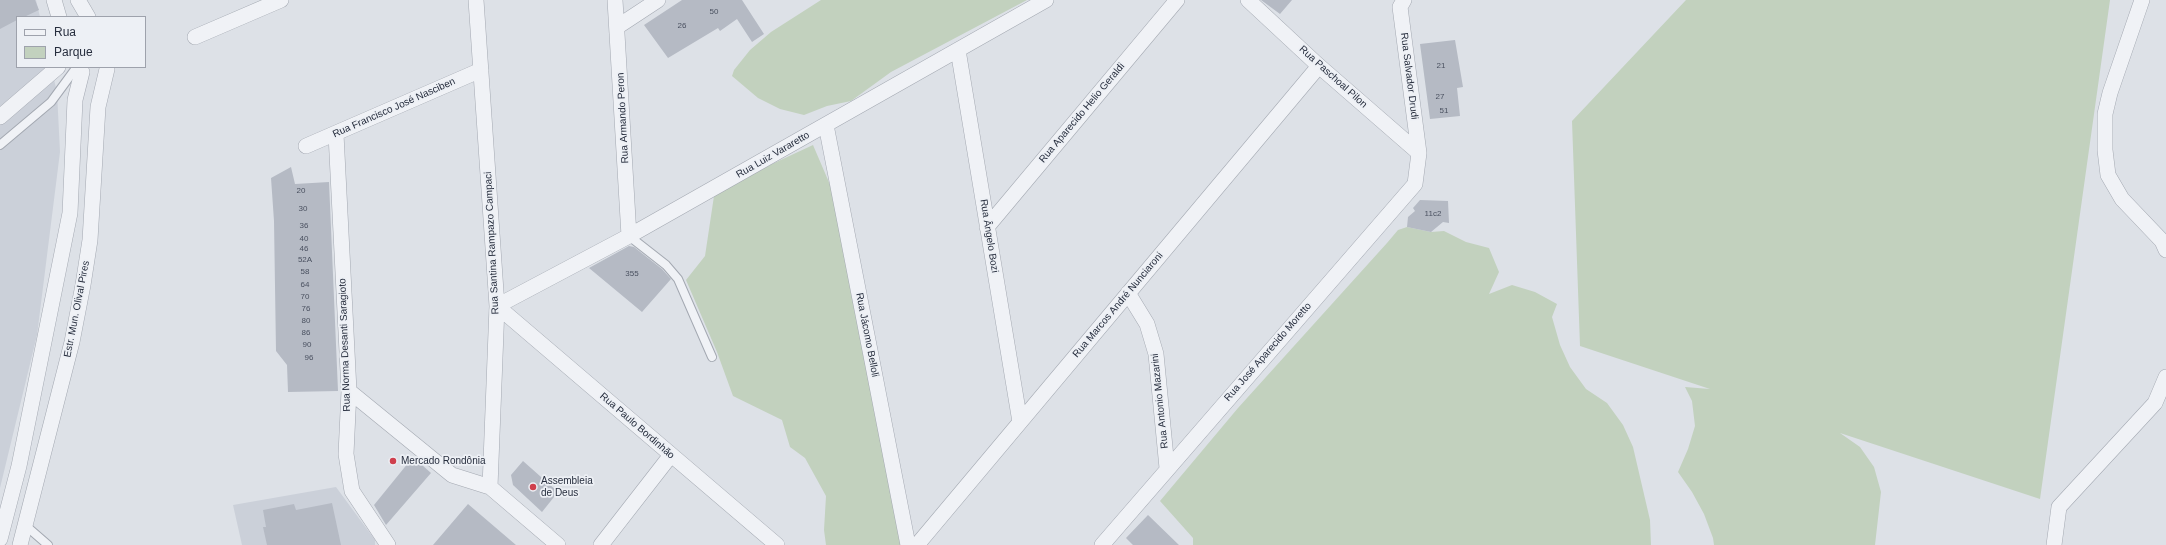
<!DOCTYPE html>
<html>
<head>
<meta charset="utf-8">
<style>
	body { margin:0 }
	#map { position:relative; width:2166px; height:545px; overflow:hidden; background:#dde1e7; font-family:Helvetica,sans-serif }
	canvas { display:block }
	.legend { position:absolute; left:16px; top:16px; width:130px; height:52px; box-sizing:border-box; background:#edf0f5; border:1px solid #9ea2ac; margin:0; padding:5px 7px; list-style:none; font-size:12px; color:#272e3e }
	.legend li { display:flex; align-items:center; gap:8px; height:20px }
	.legend b { width:20px; border:1px solid #9ea2ac }
</style>
</head>
<body>
<div id="map">
<canvas width="2166" height="545"></canvas>
<ul class="legend">
<li><b style="height:5px;background:#f0f2f6"></b>Rua</li>
<li><b style="height:11px;background:#c2d1be"></b>Parque</li>
</ul>
</div>
<script>
const context = document.querySelector('canvas').getContext('2d');
context.lineJoin = 'round';
function fillPath(path, color) {
  context.fillStyle = color;
  context.fill(path, 'evenodd');
}
function toPath(rows) {
  const path = new Path2D();
  for (const r of rows) {
    path.moveTo(r[0], r[1]);
    for (let i = 2; i < r.length; i += 2) path.lineTo(r[i], r[i + 1]);
  }
  return path;
}
function trace(path, color, width, dash) {
  context.strokeStyle = color;
  context.lineWidth = width;
  context.lineCap = dash ? 'butt' : 'round';
  context.setLineDash(dash || []);
  context.stroke(path);
}
function drawText(font, color, halo, rows, align = 'center') {
  context.font = font + ' Helvetica,sans-serif';
  context.lineWidth = 3.5;
  context.setLineDash([]);
  context.textBaseline = 'middle';
  context.strokeStyle = halo;
  context.fillStyle = color;
  for (const [text, x, y, turn = 0] of rows) {
    context.save();
    context.translate(x, y);
    context.rotate((+turn || 0) * Math.PI / 180);
    context.textAlign = isNaN(turn) ? turn : align;
    if (halo) context.strokeText(text, 0, 0);
    context.fillText(text, 0, 0);
    context.restore();
  }
}
fillPath(toPath([
	[0,0,36,0,40,17,17,17,17,67,51,67,57,92,60,152,37,335,0,488],
	[336,487,375,540,375,545,242,545,233,505]
]), '#cbd0d9');
fillPath(toPath([
	[821,0,1027,0,891,72,851,101,827,106,804,115,780,109,758,98,732,76,734,70,750,50,771,32],
	[1686,0,2110,0,2040,499,1840,433,1860,447,1874,467,1881,492,1875,545,1714,545,1713,538,1704,514,1692,492,1678,472,1688,449,1695,426,1692,401,1685,387,1710,389,1580,346,1572,121],
	[813,145,834,194,901,545,826,545,824,530,826,496,805,458,790,447,782,420,733,396,717,352,686,280,705,256,714,196,742,178],
	[1407,227,1431,232,1444,231,1466,242,1489,248,1499,272,1489,294,1512,285,1535,292,1557,304,1552,317,1560,345,1570,367,1586,389,1607,403,1623,425,1633,447,1650,520,1651,545,1193,545,1193,538,1160,501,1238,408,1387,243,1398,230]
]), '#c2d1be');
fillPath(toPath([
	[0,0,35,0,39,10,24,17,17,17,17,20,0,29],
	[682,0,742,0,764,34,752,42,737,19,720,31,718,28,668,58,644,25],
	[1261,0,1292,0,1280,14],
	[1455,40,1463,87,1457,88,1460,116,1430,119,1420,44],
	[291,167,295,184,329,182,338,391,288,392,287,365,276,351,274,221,271,178],
	[1420,200,1448,201,1449,223,1443,222,1431,232,1407,227,1408,217,1415,211,1413,208],
	[629,246,634,247,662,269,671,279,642,312,589,268],
	[413,457,431,473,386,525,374,505],
	[523,461,558,492,542,512,513,485,511,475],
	[332,503,341,545,267,545,263,527,266,527,263,510,294,504,296,510],
	[468,504,516,545,433,545],
	[1148,515,1179,545,1133,545,1126,538]
]), '#b5bac4');
const lane = toPath([
	[0,145,51,102,76,68],
	[629,236,666,265,678,279,712,357],
	[25,525,48,545]
]);
const street = toPath([
	[54,0,59,17],
	[78,0,88,17],
	[476,0,497,306,490,487],
	[615,0,629,236],
	[1248,0,1319,66,1419,153],
	[2142,0,2110,93,2105,114,2105,150,2108,175,2122,199,2162,241,2166,250],
	[617,27,658,0],
	[195,37,281,0],
	[958,50,1020,422],
	[0,117,58,67],
	[826,125,908,545],
	[336,134,349,391,346,454,352,491,388,545],
	[306,146,481,70],
	[987,227,1177,0],
	[1128,293,1147,324,1156,354,1167,468],
	[497,306,629,236,1046,0],
	[497,306,777,545],
	[349,391,452,475,490,487,558,545],
	[0,539,19,466,70,213,75,100,82,72],
	[20,545,72,342,83,285,90,240,98,107,107,69],
	[601,545,671,455],
	[917,545,1319,66],
	[1102,545,1415,184,1419,153,1400,7,1404,0],
	[2054,545,2059,507,2155,403,2166,377]
]);
trace(lane, '#a3a8b1', 10);
trace(street, '#a3a8b1', 16);
trace(lane, '#f0f2f6', 8);
trace(street, '#f0f2f6', 15);
for (const [x, y, r, color] of [
	[393,461,4,"#cf3f4d"],
	[533,487,4,"#cf3f4d"]
]) {
  const dot = new Path2D();
  dot.arc(x, y, r, 0, 2 * Math.PI);
  context.fillStyle = color;
  context.fill(dot);
  trace(dot, '#edf0f5', 1.5);
}
drawText('8px', '#4a5160', null, [
	["50",714,12],
	["26",682,26],
	["21",1441,66],
	["27",1440,97],
	["51",1444,111],
	["20",301,191],
	["30",303,209],
	["11c2",1433,214],
	["36",304,226],
	["40",304,239],
	["46",304,249],
	["52A",305,260],
	["58",305,272],
	["355",632,274],
	["64",305,285],
	["70",305,297],
	["76",306,309],
	["80",306,321],
	["86",306,333],
	["90",307,345],
	["96",309,358]
]);
drawText('10px', '#272e3e', '#edf0f5', [
	["Rua Salvador Drudi",1409,76,83],
	["Rua Paschoal Pilon",1333,77,42],
	["Rua Francisco José Nasciben",394,108,-24],
	["Rua Aparecido Helio Geraldi",1082,113,-50],
	["Rua Armando Peron",623,118,-93],
	["Rua Luiz Vararetto",773,155,-30],
	["Rua Ângelo Bozi",989,236,81],
	["Rua Santina Rampazo Campaci",492,243,-93],
	["Rua Marcos André Nunciaroni",1118,305,-50],
	["Estr. Mun. Olival Pires",77,309,-79],
	["Rua Jácomo Belloli",867,335,79],
	["Rua Norma Desanti Saragioto",345,345,-92],
	["Rua José Aparecido Moretto",1268,352,-49],
	["Rua Antonio Mazarini",1160,401,-96],
	["Rua Paulo Bordinhão",637,426,41]
]);
drawText('10px', '#272e3e', '#edf0f5', [
	["Mercado Rondônia",401,461],
	["Assembleia",541,481],
	["de Deus",541,493]
], 'left');
</script>
</body>
</html>
